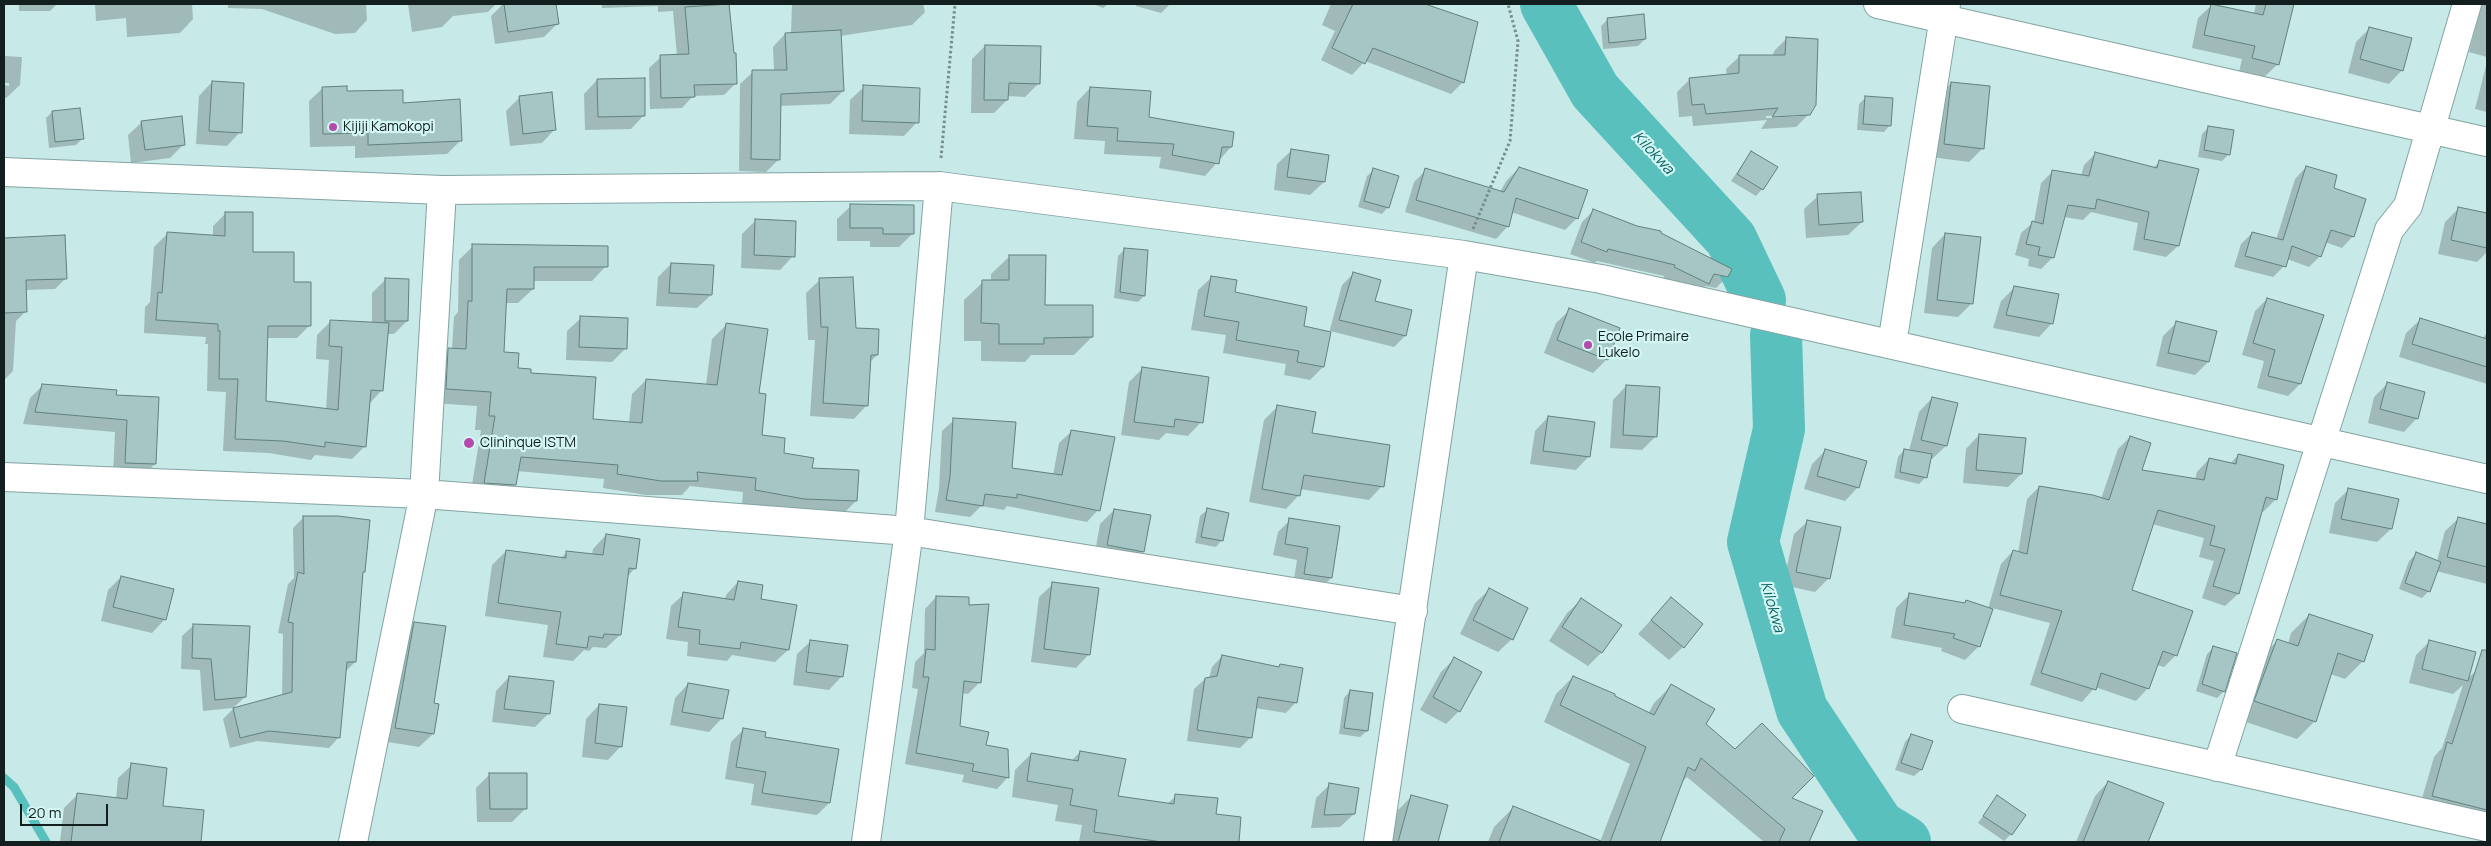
<!DOCTYPE html>
<html>
<head>
<meta charset="utf-8">
<style>
	body { margin:0 }
	#map { position:relative; width:2491px; height:846px; overflow:hidden; background:#c7e9e7; font-family:Manrope,sans-serif }
	canvas { display:block }
	.frame { position:absolute; inset:0; border:5px solid #121f1e; pointer-events:none }
	.scale { position:absolute; left:20px; top:804px; width:88px; height:22px; box-sizing:border-box; border:2px solid #121f1e; border-top:0; padding-left:6px; font-size:15px; line-height:18px; white-space:nowrap; color:#121f1e; -webkit-text-stroke:4px #d4f6f4; paint-order:stroke }
</style>
</head>
<body>
<div id="map">
<canvas width="2491" height="846"></canvas>
<div class="frame"></div>
<div class="scale">20 m</div>
</div>
<script>
const context = document.querySelector('canvas').getContext('2d');
context.lineJoin = 'round';
function fillPath(path, color) {
  context.fillStyle = color;
  context.fill(path, 'evenodd');
}
function toPath(rows) {
  const path = new Path2D();
  for (const r of rows) {
    path.moveTo(r[0], r[1]);
    for (let i = 2; i < r.length; i += 2) path.lineTo(r[i], r[i + 1]);
  }
  return path;
}
function trace(path, color, width, dash) {
  context.strokeStyle = color;
  context.lineWidth = width;
  context.lineCap = dash ? 'butt' : 'round';
  context.setLineDash(dash || []);
  context.stroke(path);
}
function drawText(font, color, halo, rows, align = 'center') {
  context.font = font + ' Manrope,sans-serif';
  context.lineWidth = 4.5;
  context.setLineDash([]);
  context.textBaseline = 'middle';
  context.strokeStyle = halo;
  context.fillStyle = color;
  for (const [text, x, y, turn = 0] of rows) {
    context.save();
    context.translate(x, y);
    context.rotate((+turn || 0) * Math.PI / 180);
    context.textAlign = isNaN(turn) ? turn : align;
    if (halo) context.strokeText(text, 0, 0);
    context.fillText(text, 0, 0);
    context.restore();
  }
}
fillPath(toPath([
	[19,4,57,4,50,11,19,11],
	[95,4,192,4,193,19,180,33,127,37,126,18,96,21],
	[228,4,366,4,367,20,355,33,335,34,262,9,228,8],
	[408,4,496,4,488,12,453,16,442,27,412,32],
	[503,4,555,4,558,23,544,37,495,44,491,16],
	[602,4,704,4,704,6,728,4,736,83,724,95,693,96,682,108,650,109,649,68,661,57,677,56,673,11,658,12,658,6,602,8],
	[792,4,923,4,925,12,912,25,840,36,843,91,830,104,779,106,779,159,766,172,739,171,740,84,753,72,774,71,773,47,785,34,791,34],
	[1093,4,1108,4,1103,8],
	[1136,4,1170,4,1161,13,1136,6],
	[1331,4,1429,4,1428,6,1477,23,1462,83,1451,94,1365,61,1352,75,1321,60,1335,31,1322,25],
	[2256,4,2293,4,2278,64,2264,77,2239,72,2242,59,2192,48,2198,18,2212,5,2254,14],
	[2482,4,2487,4,2487,57,2469,52],
	[1608,19,1645,39,1638,46,1603,49,1601,26],
	[2370,28,2402,70,2389,84,2348,73,2356,42],
	[1786,39,1809,114,1796,127,1761,129,1767,120,1693,126,1692,116,1679,117,1677,92,1690,79,1727,76,1726,69,1739,57,1773,56,1774,51],
	[1804,114,1804,116,1766,118,1766,116],
	[985,46,1039,83,1025,97,1007,96,1007,100,994,113,971,113,972,59],
	[4,56,22,57,20,85,6,98,4,98,4,85,9,86,9,83,4,83],
	[2487,62,2487,112,2475,109],
	[597,80,644,115,631,129,585,130,584,94],
	[212,82,240,132,227,146,196,144,199,96],
	[1951,83,1983,148,1969,162,1931,157,1938,96],
	[864,87,917,122,904,136,849,134,850,100],
	[323,88,402,104,461,140,447,154,355,158,355,146,310,147,309,101],
	[1090,88,1148,118,1231,147,1205,176,1159,168,1161,157,1104,154,1105,141,1074,139,1077,102],
	[520,97,555,129,542,143,510,146,506,111],
	[1866,97,1890,125,1884,132,1857,130,1859,104],
	[52,112,83,138,76,145,49,148,46,118],
	[142,122,184,144,170,158,131,163,128,135],
	[2209,127,2229,154,2222,161,2198,157,2202,134],
	[1291,151,1324,182,1310,195,1274,190,1277,164],
	[1751,152,1762,189,1756,196,1731,181],
	[2095,154,2153,168,2160,162,2197,170,2178,246,2166,257,2133,250,2138,223,2091,212,2083,220,2064,217,2053,257,2041,269,2028,266,2029,259,2015,255,2021,233,2034,222,2041,183,2052,172,2081,176,2084,165],
	[2306,167,2332,189,2353,236,2342,248,2325,242,2320,256,2309,267,2287,259,2284,266,2273,277,2234,267,2241,244,2252,233,2276,240,2295,179],
	[1519,168,1577,218,1565,230,1511,212,1508,226,1496,239,1405,212,1414,182,1426,170,1500,192,1507,180],
	[1374,170,1388,207,1382,214,1358,207,1367,176],
	[1818,196,1862,222,1848,235,1806,238,1804,209],
	[851,206,913,233,899,247,870,247,870,241,837,241,837,219],
	[2458,209,2487,214,2487,252,2477,262,2438,254,2445,222],
	[1593,211,1659,234,1727,277,1716,288,1705,286,1696,295,1663,279,1664,276,1597,261,1595,263,1570,254,1582,222],
	[226,213,252,253,293,284,310,325,297,338,266,338,265,402,326,410,329,360,316,359,317,335,330,322,372,323,372,293,386,279,407,321,394,334,387,334,382,390,369,404,365,446,352,459,315,455,311,460,269,453,223,451,226,392,207,391,208,344,205,344,206,337,144,333,145,307,150,302,154,247,167,234,213,237,213,226],
	[756,220,793,256,780,270,741,268,742,234],
	[4,224,5,239,66,278,55,289,25,290,25,312,16,321,13,371,4,380],
	[1945,234,1971,304,1958,317,1924,313,1932,248],
	[473,246,606,266,592,281,533,281,533,289,518,303,505,303,503,353,516,369,530,374,592,420,629,423,632,394,646,380,706,385,712,339,727,324,758,394,761,437,782,454,810,469,856,501,842,515,789,513,742,504,743,492,690,486,682,495,646,495,603,488,604,479,517,471,515,485,501,499,470,497,481,430,475,430,477,406,432,403,434,363,449,349,452,349,454,317,458,312,459,260],
	[1124,250,1144,296,1138,302,1114,298,1118,256],
	[1010,256,1044,307,1092,337,1074,355,1031,355,1025,362,981,361,981,341,964,341,964,300,983,282,991,282,991,274],
	[671,264,711,295,697,308,656,306,658,277],
	[1353,274,1373,302,1411,311,1405,336,1394,347,1330,331,1323,367,1310,380,1284,375,1286,364,1223,353,1226,335,1191,330,1198,290,1212,277,1233,293,1302,327,1329,333,1342,285],
	[820,280,855,329,877,355,870,362,867,405,854,419,810,416,815,340,808,340,806,293],
	[2015,287,2052,323,2039,337,1993,328,2001,301],
	[2267,299,2322,316,2300,384,2288,396,2257,388,2264,361,2242,355,2255,311],
	[1570,310,1607,359,1593,373,1544,353,1556,323],
	[581,318,625,349,612,362,566,360,567,331],
	[2420,320,2482,339,2487,333,2487,384,2399,357,2406,333],
	[2176,323,2215,332,2208,362,2195,375,2156,366,2163,336],
	[1142,369,1201,422,1188,436,1166,433,1159,440,1121,435,1129,382],
	[2388,383,2417,418,2404,432,2368,423,2374,397],
	[43,385,115,397,155,464,142,476,113,475,115,432,23,424,30,398],
	[1626,386,1656,436,1642,450,1610,448,1613,400],
	[1932,398,1946,446,1932,459,1930,459,1926,477,1919,484,1894,478,1898,457,1904,450,1909,451,1919,412],
	[1278,406,1310,434,1382,486,1369,500,1300,489,1299,495,1286,509,1249,502,1264,420],
	[1548,417,1589,456,1576,470,1530,464,1535,431],
	[954,420,1011,469,1053,475,1059,443,1071,432,1098,510,1087,522,1007,506,1004,510,981,506,970,517,935,512,939,489,942,431],
	[1979,435,2021,474,2008,487,1963,483,1966,449],
	[2130,437,2140,471,2195,480,2197,472,2209,459,2230,464,2238,455,2276,499,2263,512,2260,511,2238,594,2225,606,2202,598,2214,561,2199,557,2204,538,2152,524,2130,591,2176,655,2164,667,2157,665,2148,688,2136,701,2095,687,2082,702,2030,685,2050,623,1992,608,1979,646,1965,660,1941,651,1942,648,1891,638,1896,608,1909,595,1964,604,1967,601,1988,609,2001,564,2013,551,2018,553,2027,499,2039,487,2101,499,2118,449],
	[1825,451,1858,487,1845,501,1804,489,1812,464],
	[2348,490,2391,529,2377,542,2329,533,2335,503],
	[1114,510,1143,551,1130,565,1094,558,1100,524],
	[1207,510,1222,540,1216,547,1195,543,1200,516],
	[304,517,364,572,362,574,355,662,345,672,339,737,329,748,257,741,230,748,223,719,233,709,282,696,283,634,278,633,288,584,294,578,293,528],
	[2459,518,2487,525,2487,584,2436,571,2429,591,2422,598,2399,589,2409,561,2416,554,2437,561,2445,531],
	[1290,520,1331,578,1319,590,1293,586,1297,560,1273,555,1278,532],
	[1808,521,1829,578,1815,592,1783,585,1794,534],
	[606,535,635,568,627,577,620,635,606,648,593,647,589,651,584,650,573,661,543,657,548,625,485,616,492,565,506,551,561,558,567,552,592,555,593,549],
	[121,577,165,619,152,633,101,621,108,590],
	[738,582,759,600,788,650,775,662,732,655,727,661,687,656,688,642,666,639,671,606,684,594,725,600,726,595],
	[1053,584,1089,654,1076,668,1031,662,1039,597],
	[1489,590,1512,639,1498,652,1460,634,1475,603],
	[936,597,980,682,968,694,961,693,958,727,985,746,1008,777,997,789,962,782,964,775,905,764,918,689,912,688,915,662,924,653,925,609],
	[1671,598,1683,647,1669,660,1638,634],
	[1581,600,1620,625,1601,653,1588,666,1549,641,1567,613],
	[2309,615,2363,661,2345,679,2330,674,2315,721,2297,739,2237,719,2260,658,2277,641,2288,644,2291,633],
	[414,624,433,704,433,734,419,747,382,741,401,637],
	[194,625,245,697,233,708,203,711,200,670,181,669,182,636],
	[811,641,842,676,829,690,793,685,797,654],
	[2430,641,2467,679,2477,670,2487,673,2487,814,2419,809,2434,757,2442,748,2463,685,2453,694,2409,683,2416,655],
	[2214,647,2224,691,2217,698,2196,691,2207,654],
	[1222,656,1278,668,1280,666,1296,702,1286,713,1255,708,1251,737,1240,748,1187,741,1194,689,1205,679,1209,678,1212,667],
	[1454,659,1459,711,1446,724,1420,710,1441,672],
	[509,677,549,713,535,727,492,722,496,691],
	[1573,677,1648,714,1654,703,1671,686,1705,724,1790,798,1821,812,1807,842,1764,842,1687,777,1682,782,1659,842,1600,842,1630,764,1544,722,1556,694],
	[688,684,722,718,709,732,670,725,675,698],
	[1350,691,1367,731,1360,737,1339,734,1344,698],
	[599,705,621,746,608,760,582,757,586,719],
	[743,730,763,738,829,803,817,815,751,805,754,784,725,779,731,742],
	[1911,735,1931,742,1921,770,1914,776,1895,770,1905,742],
	[1080,752,1117,797,1167,804,1176,796,1215,815,1239,818,1238,842,1079,842,1082,825,1055,821,1058,805,1012,797,1015,770,1031,754,1071,761],
	[132,765,161,807,203,811,200,842,60,842,64,808,77,795,116,799,118,778],
	[490,774,526,808,512,822,477,822,476,788],
	[2108,782,2162,803,2146,842,2076,842,2095,796],
	[1329,785,1354,814,1340,827,1311,828,1316,798],
	[1412,796,1446,806,1436,842,1389,842,1398,810],
	[1997,797,2011,834,2004,841,1978,823],
	[1514,807,1562,827,1556,842,1488,842,1494,827]
]), '#0003');
trace(toPath([
	[4,778,14,787,46,842]
]), '#59c0bd', 9);
trace(toPath([
	[1546,4,1595,91,1731,239,1760,300],
	[1776,335,1779,429,1753,542,1802,710,1879,826,1905,842]
]), '#59c0bd', 52);
const building = toPath([
	[504,4,556,4,559,24,508,32,504,4],
	[729,4,734,53,736,53,737,84,694,85,695,97,661,98,660,55,689,54,685,7,729,4],
	[1353,4,1425,4,1478,22,1464,83,1373,48,1365,64,1332,48,1353,4],
	[2211,4,2263,15,2266,4,2294,4,2279,65,2252,58,2255,46,2204,35,2211,4],
	[1644,14,1646,39,1609,43,1607,18,1644,14],
	[2369,27,2412,38,2403,71,2360,59,2369,27],
	[841,30,844,91,781,94,780,160,751,159,752,70,787,70,785,33,841,30],
	[1786,37,1818,39,1816,105,1810,115,1772,117,1778,108,1706,114,1704,104,1692,105,1689,78,1739,73,1739,55,1785,55,1786,37],
	[985,45,1041,46,1040,84,1009,83,1008,100,984,100,985,45],
	[645,78,645,116,598,117,597,79,645,78],
	[212,81,244,83,242,133,209,131,212,81],
	[1951,82,1990,86,1984,149,1944,144,1951,82],
	[863,85,920,88,919,123,862,121,863,85],
	[347,86,347,91,403,90,403,103,460,99,462,141,368,145,368,133,323,134,322,87,347,86],
	[1090,87,1151,91,1149,117,1234,132,1232,147,1222,147,1219,164,1172,155,1174,144,1117,141,1118,128,1087,126,1090,87],
	[552,92,556,130,523,134,519,96,552,92],
	[1865,96,1893,98,1891,126,1863,124,1865,96],
	[80,108,84,139,55,142,52,111,80,108],
	[182,116,185,145,145,150,141,121,182,116],
	[2208,126,2234,130,2230,155,2204,150,2208,126],
	[1291,149,1329,155,1325,182,1287,177,1291,149],
	[1751,151,1778,167,1763,190,1737,174,1751,151],
	[2095,152,2157,168,2159,160,2199,169,2179,246,2144,239,2149,212,2097,199,2095,209,2068,205,2054,258,2038,255,2040,247,2026,244,2032,221,2043,224,2052,170,2089,176,2095,152],
	[2306,166,2337,175,2334,188,2366,199,2354,237,2331,230,2321,257,2292,246,2286,267,2245,256,2252,232,2283,240,2306,166],
	[1519,167,1588,190,1578,219,1516,198,1509,227,1416,200,1425,168,1504,192,1519,167],
	[1373,168,1399,176,1389,208,1364,201,1373,168],
	[1861,192,1863,222,1819,225,1817,194,1861,192],
	[850,204,914,205,914,234,883,234,883,228,850,228,850,204],
	[2458,207,2487,213,2487,248,2451,240,2458,207],
	[1593,209,1637,226,1661,231,1661,233,1732,269,1728,277,1714,274,1709,284,1674,267,1675,265,1608,249,1607,252,1581,242,1593,209],
	[225,212,253,212,253,252,294,252,294,282,311,282,311,326,268,326,266,401,338,410,342,347,329,346,330,320,389,323,383,391,371,390,366,447,325,442,325,447,283,441,235,439,238,379,219,379,220,331,218,331,218,324,156,320,158,292,162,293,167,232,225,236,225,212],
	[755,219,796,221,795,257,754,255,755,219],
	[1945,233,1981,237,1973,304,1937,300,1945,233],
	[65,235,67,279,26,280,27,312,4,313,4,238,65,235],
	[472,244,608,246,608,267,534,267,534,289,507,289,504,352,519,353,518,368,531,369,531,373,596,377,593,419,642,423,646,379,717,385,726,323,768,329,759,393,766,394,762,435,785,438,784,453,814,458,812,468,859,470,857,501,804,499,755,490,756,478,697,472,698,481,661,481,617,474,618,465,521,457,516,485,484,483,495,416,489,416,491,392,446,389,448,348,466,349,468,301,472,301,472,244],
	[1124,248,1148,250,1145,296,1120,292,1124,248],
	[1009,255,1046,255,1045,305,1093,305,1093,337,1044,338,1044,344,999,344,999,324,981,323,982,280,1009,280,1009,255],
	[671,263,714,265,712,295,669,293,671,263],
	[1353,272,1381,280,1375,301,1412,310,1406,336,1339,320,1353,272],
	[1211,276,1237,280,1235,292,1307,307,1304,326,1331,332,1324,367,1297,362,1299,351,1236,340,1239,322,1204,316,1211,276],
	[853,277,856,328,879,329,878,355,871,355,868,406,823,403,828,327,821,327,819,278,853,277],
	[385,278,409,279,408,321,385,321,385,278],
	[2014,286,2059,294,2053,324,2006,315,2014,286],
	[2267,298,2324,315,2301,384,2268,376,2275,350,2253,343,2267,298],
	[1569,308,1620,328,1608,360,1557,340,1569,308],
	[580,316,628,318,627,349,579,347,580,316],
	[2420,318,2487,339,2487,367,2412,344,2420,318],
	[2176,321,2217,331,2209,362,2168,353,2176,321],
	[1142,367,1209,377,1203,423,1175,419,1174,427,1134,422,1142,367],
	[2387,382,2425,392,2418,419,2380,409,2387,382],
	[42,384,117,390,116,395,159,397,156,464,125,463,127,420,35,412,42,384],
	[1626,385,1660,387,1657,437,1623,435,1626,385],
	[1932,397,1958,403,1947,446,1921,440,1932,397],
	[1277,405,1316,412,1312,433,1390,445,1384,487,1304,475,1300,496,1262,489,1277,405],
	[1548,416,1595,422,1590,457,1543,451,1548,416],
	[953,418,1016,422,1012,468,1062,475,1071,430,1115,437,1100,511,1017,494,1017,498,985,494,983,506,946,500,950,477,953,418],
	[1979,434,2026,438,2022,474,1976,470,1979,434],
	[2130,436,2151,443,2142,470,2204,480,2209,458,2236,464,2238,454,2284,465,2277,500,2266,497,2239,594,2213,586,2225,549,2210,545,2215,526,2158,510,2132,590,2193,611,2177,656,2163,651,2149,689,2101,673,2096,690,2041,673,2062,611,2000,595,2013,550,2027,554,2039,486,2093,495,2109,500,2130,436],
	[1825,449,1867,461,1859,488,1817,476,1825,449],
	[1904,449,1932,454,1927,478,1900,472,1904,449],
	[2348,488,2399,499,2392,529,2341,519,2348,488],
	[1207,508,1229,513,1223,541,1201,537,1207,508],
	[1114,509,1151,515,1144,552,1107,545,1114,509],
	[303,516,338,516,370,520,365,572,363,572,356,662,347,662,340,738,269,731,240,738,233,708,292,692,293,623,288,622,298,572,304,574,303,516],
	[2458,517,2487,524,2487,567,2447,557,2458,517],
	[1289,518,1340,526,1332,578,1304,574,1308,548,1285,544,1289,518],
	[1807,520,1841,527,1830,579,1796,572,1807,520],
	[606,534,640,539,636,569,629,568,621,635,604,634,603,638,589,636,587,648,556,644,561,612,498,603,506,550,566,558,566,551,603,555,606,534],
	[2416,552,2441,562,2430,592,2405,583,2416,552],
	[121,576,174,589,166,620,113,607,121,576],
	[738,581,763,585,761,599,797,605,789,650,741,642,740,649,699,644,700,630,678,627,683,592,734,600,738,581],
	[1052,582,1099,588,1090,655,1044,649,1052,582],
	[1489,588,1528,608,1513,640,1473,620,1489,588],
	[1909,593,1965,603,1966,600,1993,609,1980,647,1953,638,1955,634,1904,625,1909,593],
	[936,596,969,597,969,605,989,604,981,683,964,681,960,726,989,732,986,745,1008,749,1009,778,972,771,974,764,916,753,929,677,923,677,926,649,935,650,936,596],
	[1671,597,1703,624,1684,648,1651,620,1671,597],
	[1581,598,1622,625,1602,653,1562,627,1581,598],
	[2309,614,2373,635,2364,662,2338,653,2316,722,2254,701,2277,639,2298,646,2309,614],
	[414,622,446,626,434,703,439,704,434,734,395,728,414,622],
	[193,624,250,626,246,697,215,700,211,659,192,658,193,624],
	[810,640,848,645,843,677,806,672,810,640],
	[2429,640,2476,652,2468,681,2422,669,2429,640],
	[2213,646,2237,653,2225,692,2202,684,2213,646],
	[2482,650,2487,650,2487,810,2432,796,2447,742,2452,744,2482,650],
	[1222,655,1279,667,1280,664,1303,668,1297,703,1258,697,1252,738,1197,730,1205,678,1217,676,1222,655],
	[1454,657,1482,672,1460,712,1433,697,1454,657],
	[509,676,554,681,550,714,504,709,509,676],
	[1573,676,1615,694,1615,696,1654,715,1671,684,1715,709,1706,724,1735,749,1762,723,1814,776,1792,798,1823,811,1809,842,1779,842,1785,829,1701,758,1695,771,1688,767,1660,842,1610,842,1646,747,1560,705,1573,676],
	[688,683,729,690,723,719,682,712,688,683],
	[1350,690,1373,693,1368,731,1344,728,1350,690],
	[599,704,627,707,622,747,595,743,599,704],
	[743,728,766,732,765,737,839,749,830,803,762,793,766,772,736,767,743,728],
	[1911,734,1933,741,1922,770,1901,763,1911,734],
	[1080,751,1126,759,1118,796,1174,804,1175,794,1218,798,1216,814,1241,817,1239,842,1162,842,1094,832,1097,810,1070,805,1073,789,1027,781,1031,753,1078,761,1080,751],
	[131,763,167,768,163,806,204,810,201,842,71,842,77,793,127,799,131,763],
	[489,773,527,773,527,809,490,809,489,773],
	[2108,781,2164,803,2148,842,2083,842,2108,781],
	[1329,783,1359,788,1355,814,1324,815,1329,783],
	[1411,795,1448,805,1438,842,1398,842,1411,795],
	[1997,795,2026,815,2012,835,1983,816,1997,795],
	[1513,806,1601,841,1601,842,1499,842,1513,806]
]);
fillPath(building, '#a5c6c4');
trace(building, '#61807e', 1);
const minor = toPath([
	[1878,4,2487,142],
	[4,172,442,190,939,186,1464,255,1601,279,2487,479],
	[1892,344,1946,4],
	[4,477,424,494,909,531,1413,611],
	[1962,709,2487,827],
	[2217,767,2389,230,2408,206,2467,4],
	[353,842,424,494,442,190],
	[866,842,909,531,939,186],
	[1378,842,1464,255]
]);
trace(minor, '#83a3a2', 30);
trace(toPath([
	[941,158,955,4],
	[1473,229,1510,141,1518,41,1508,4]
]), '#758d8c', 3, [2.5, 2.5]);
trace(minor, '#fff', 28);
for (const [x, y, r, color] of [
	[333,127,5,"#b44aac"],
	[1588,345,5,"#b44aac"],
	[469,443,6,"#b44aac"]
]) {
  const dot = new Path2D();
  dot.arc(x, y, r, 0, 2 * Math.PI);
  context.fillStyle = color;
  context.fill(dot);
  trace(dot, '#d4f6f4', 2);
}
drawText('14px', '#121f1e', '#d4f6f4', [
	["Kijiji Kamokopi",343,127],
	["Ecole Primaire",1598,337],
	["Lukelo",1598,353],
	["Clininque ISTM",480,443]
], 'left');
drawText('italic 15px', '#096362', '#d4f6f4', [
	["Kilokwa",1653,153,47],
	["Kilokwa",1772,607,74]
]);
</script>
</body>
</html>
